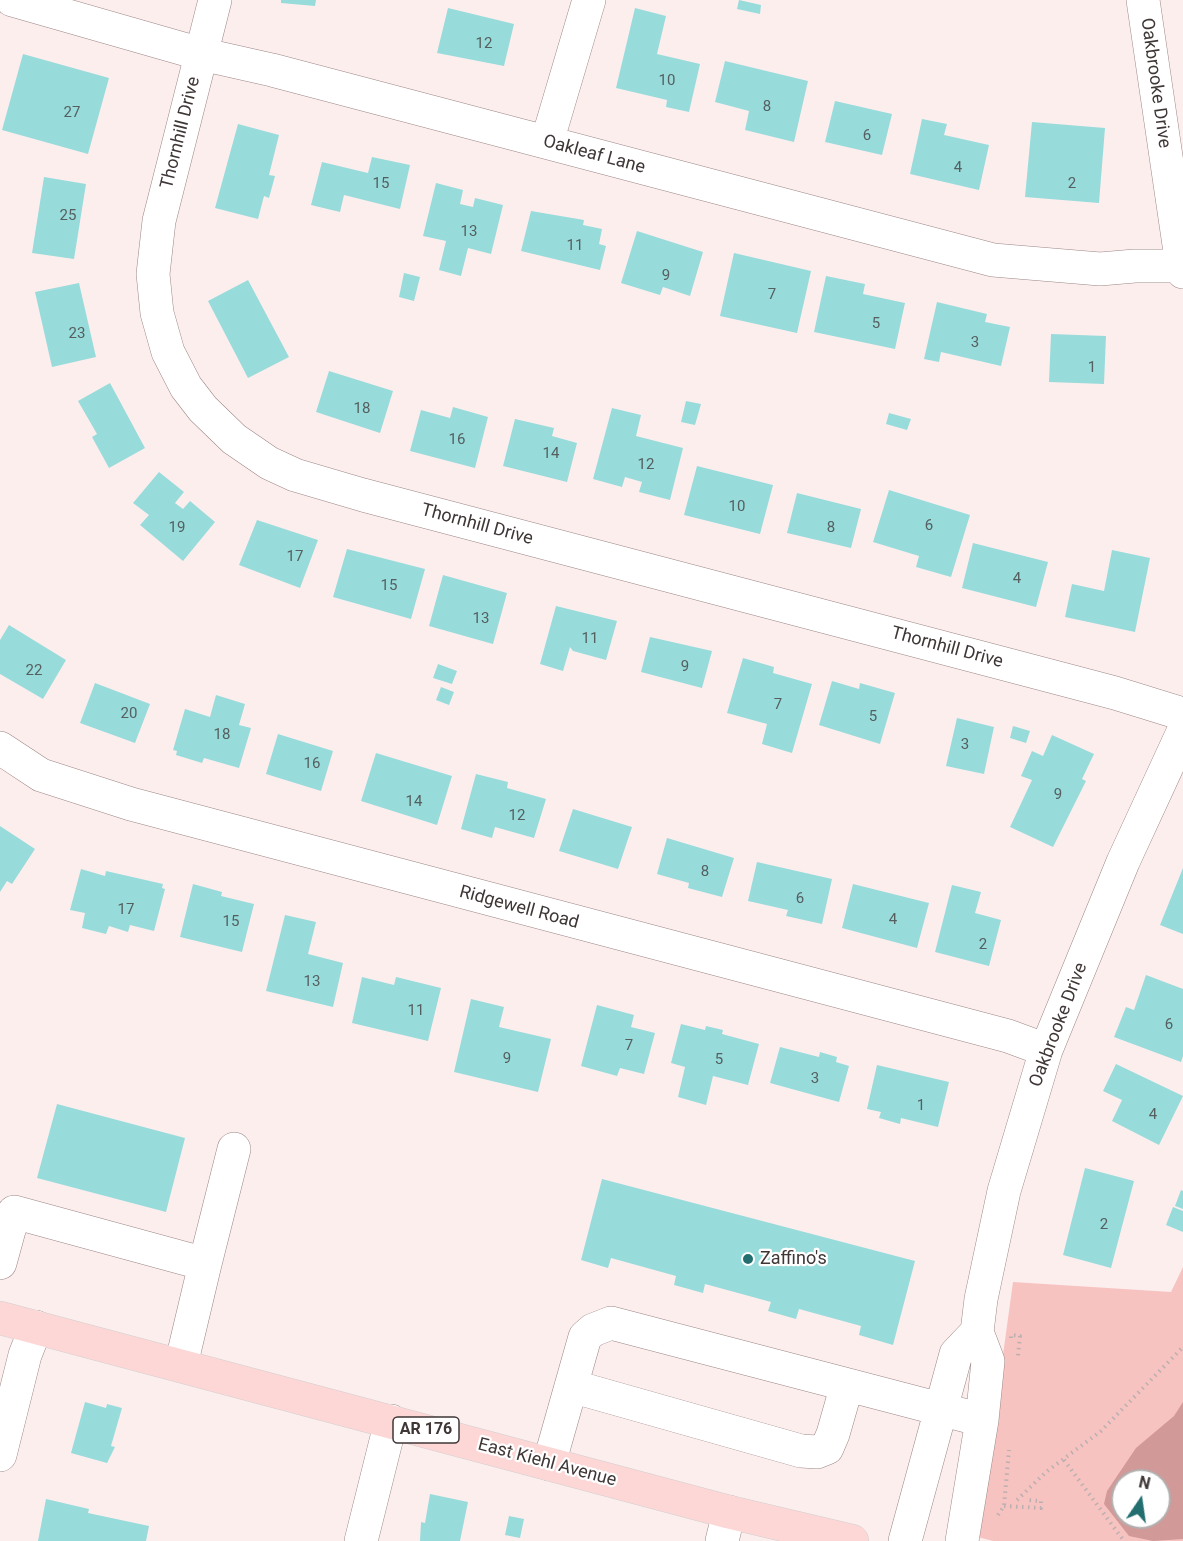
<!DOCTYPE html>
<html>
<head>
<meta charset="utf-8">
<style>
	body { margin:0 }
	#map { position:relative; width:1183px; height:1541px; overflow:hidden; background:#fdeeee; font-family:Roboto,sans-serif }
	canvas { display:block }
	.north { position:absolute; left:1111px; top:1469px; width:60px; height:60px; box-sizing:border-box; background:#fff; border:2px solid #b2afaf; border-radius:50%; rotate:13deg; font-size:16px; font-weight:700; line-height:24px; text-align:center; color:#3f3636 }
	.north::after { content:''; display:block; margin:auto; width:21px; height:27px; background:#236f70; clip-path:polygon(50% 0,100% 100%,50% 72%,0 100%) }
</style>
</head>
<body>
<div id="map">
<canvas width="1183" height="1541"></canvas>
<div class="north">N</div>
</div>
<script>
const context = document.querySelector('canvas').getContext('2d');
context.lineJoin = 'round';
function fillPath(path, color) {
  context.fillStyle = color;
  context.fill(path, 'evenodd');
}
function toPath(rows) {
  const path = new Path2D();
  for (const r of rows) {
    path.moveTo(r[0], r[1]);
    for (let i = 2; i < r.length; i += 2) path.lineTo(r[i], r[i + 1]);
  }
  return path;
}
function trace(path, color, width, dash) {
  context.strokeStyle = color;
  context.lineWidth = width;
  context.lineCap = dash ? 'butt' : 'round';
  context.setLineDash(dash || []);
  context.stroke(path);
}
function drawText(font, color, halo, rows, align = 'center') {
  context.font = font + ' Roboto,sans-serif';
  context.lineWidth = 4.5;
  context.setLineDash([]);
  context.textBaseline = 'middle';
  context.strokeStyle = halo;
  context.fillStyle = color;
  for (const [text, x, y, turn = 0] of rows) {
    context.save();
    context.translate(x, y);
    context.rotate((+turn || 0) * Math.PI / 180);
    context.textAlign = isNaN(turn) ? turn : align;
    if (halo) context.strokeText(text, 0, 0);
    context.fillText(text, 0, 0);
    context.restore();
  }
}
fillPath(toPath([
	[1183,1267,1183,1541,993,1541,978,1537,1013,1282,1171,1292],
	[1123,1481,1159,1481,1159,1517,1123,1517]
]), '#f6c3c1');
fillPath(toPath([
	[1183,1402,1183,1539,1153,1541,1129,1536,1104,1504,1107,1491,1136,1448,1174,1416],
	[1123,1481,1159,1481,1159,1517,1123,1517]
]), '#d19998');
fillPath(toPath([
	[281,0,316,0,315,6,281,3],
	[739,0,761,5,760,14,737,9],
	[448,8,514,24,504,66,437,53],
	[635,8,666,16,657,54,700,64,689,112,666,107,667,100,616,88],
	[23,54,109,78,88,154,2,130],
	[725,61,808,81,794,142,745,130,749,111,715,102],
	[835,101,892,114,882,155,825,142],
	[922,119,947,124,944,135,989,145,979,190,910,174],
	[1032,122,1105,128,1099,203,1025,197],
	[238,124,279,135,269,175,275,176,269,198,264,196,258,219,215,208],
	[372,157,410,165,400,209,344,195,340,212,311,205,322,162,368,173],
	[44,177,86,184,74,259,32,253],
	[436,183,463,190,460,204,473,207,475,198,503,205,491,254,468,248,461,276,439,270,446,241,423,236],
	[531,211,584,220,583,225,602,229,599,244,606,246,600,270,521,251],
	[637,231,703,252,690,296,663,287,660,295,621,283],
	[734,253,811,271,797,333,720,316],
	[404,273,420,277,414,301,399,297],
	[826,276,865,284,863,294,905,303,895,349,814,332],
	[248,280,289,357,248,378,208,301],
	[79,283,96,357,52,367,35,292],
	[937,302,987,314,985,322,1010,327,1001,366,941,352,939,362,924,359],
	[1051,334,1106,336,1104,384,1049,382],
	[329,371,393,391,380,433,316,412],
	[110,383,145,448,109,468,92,437,97,434,78,401],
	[686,401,701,404,695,425,681,422],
	[453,407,488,417,475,468,410,451,421,410,450,418],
	[612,408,641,415,636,436,683,448,670,500,639,492,642,482,625,477,622,487,593,479],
	[889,413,911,419,907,430,886,424],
	[515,419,554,428,552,436,577,443,567,482,503,466],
	[697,466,773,485,760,534,684,515],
	[159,472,184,492,175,503,183,509,190,501,215,522,183,561,140,525,149,515,133,503],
	[889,490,970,515,951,577,916,567,919,556,873,542],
	[797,493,861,509,851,548,787,533],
	[257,520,318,540,300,588,239,565],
	[973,543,1048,562,1036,607,962,588],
	[347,549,425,569,411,619,333,597],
	[1112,550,1150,558,1135,632,1065,617,1072,584,1104,591],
	[443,575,507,593,493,644,429,626],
	[556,606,617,621,606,660,573,651,570,647,563,671,540,664],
	[9,625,66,660,43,699,0,674,0,640],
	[650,637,712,651,702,688,641,672],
	[743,658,774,667,773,673,812,684,792,753,762,744,767,724,727,713],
	[438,664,457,671,452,684,433,678],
	[832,681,859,689,860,683,895,693,880,744,819,725],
	[95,683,150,704,135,743,80,723],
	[441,687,454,692,449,705,436,700],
	[216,695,245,704,239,725,251,728,239,768,204,758,202,763,176,755,177,751,173,750,185,709,210,717],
	[957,718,994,727,984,774,946,766],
	[1013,726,1030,731,1026,743,1010,738],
	[278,734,333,751,321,791,266,774],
	[1052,735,1094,754,1082,779,1086,781,1053,847,1010,827,1032,780,1021,776,1032,751,1043,756],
	[376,753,452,776,437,825,361,801],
	[476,774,508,782,507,788,546,799,534,838,495,827,492,838,461,829],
	[573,809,632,827,618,869,559,851],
	[0,826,35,849,12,884,7,881,0,892],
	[667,838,734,858,722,897,688,888,689,883,657,874],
	[757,862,832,879,822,924,786,916,788,910,748,901],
	[1183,868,1183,934,1160,925],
	[81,869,105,876,106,871,163,884,162,888,165,889,154,931,130,925,128,932,109,926,106,934,82,928,85,913,70,910],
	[193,884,222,892,221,896,254,904,242,952,180,937],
	[853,884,929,903,917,948,842,928],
	[952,885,981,892,975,913,1001,920,989,966,935,952],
	[285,915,316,922,308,954,343,963,333,1007,266,991],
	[1146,975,1183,989,1183,1056,1181,1062,1114,1037,1126,1007,1134,1010],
	[362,977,394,985,396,977,441,988,428,1041,352,1023],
	[471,999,504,1007,499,1027,551,1039,538,1092,454,1072],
	[597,1005,634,1015,631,1027,655,1033,644,1074,620,1068,617,1076,581,1066],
	[681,1024,705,1030,706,1026,723,1030,722,1034,759,1044,748,1085,713,1076,706,1105,678,1097,685,1067,671,1063],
	[780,1047,819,1057,820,1052,837,1057,836,1062,849,1066,839,1102,770,1083],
	[1116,1064,1183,1096,1159,1145,1112,1121,1122,1100,1103,1091],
	[877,1065,949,1082,938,1127,901,1118,900,1124,879,1118,881,1112,867,1109],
	[57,1104,185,1138,166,1212,37,1178],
	[1085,1168,1134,1181,1111,1268,1063,1255],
	[602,1179,915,1261,893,1345,859,1335,861,1326,799,1309,796,1319,768,1311,771,1302,705,1284,703,1293,674,1285,676,1276,611,1258,608,1268,581,1260],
	[1181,1190,1183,1191,1183,1209,1175,1206],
	[1173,1207,1183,1211,1183,1232,1166,1225],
	[85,1402,106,1408,107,1404,122,1408,111,1446,115,1447,107,1463,71,1453],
	[430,1494,468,1502,460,1541,420,1541,421,1522,425,1523],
	[46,1499,89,1509,88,1513,149,1526,146,1541,38,1541],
	[509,1516,524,1519,520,1538,505,1535]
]), '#98dbdb');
const minor = toPath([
	[12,0,201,54,272,70,993,260,1100,269,1135,266,1182,266],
	[215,0,159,221,153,274,157,313,168,352,186,387,203,409,234,439,269,463,295,475,363,495,1115,693,1183,714],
	[1143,0,1183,272],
	[547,142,589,0],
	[0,748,41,775,131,804,1008,1036,1046,1050],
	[0,1263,14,1212,205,1264,181,1365],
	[205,1264,234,1149],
	[571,1386,801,1451,817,1452,827,1448,833,1434,847,1385],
	[0,1455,25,1355,36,1327],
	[549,1464,585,1337,593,1330,611,1323,982,1420],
	[361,1541,391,1421],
	[722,1541,729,1512],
	[905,1541,956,1354,977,1332],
	[962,1541,982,1420,988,1361,977,1332,981,1299,1004,1191,1046,1050,1123,862,1183,732]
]);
const major = toPath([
	[0,1318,729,1512,852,1541]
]);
trace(minor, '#9c8786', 34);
trace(major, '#d1cfcf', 34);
trace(toPath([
	[1011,1338,1011,1335,1020,1336,1018,1356],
	[1064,1460,1124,1541],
	[1017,1500,1046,1472,1101,1431,1183,1347],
	[1004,1506,1041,1508,1041,1501,1026,1500],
	[998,1515,1004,1506,1009,1450]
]), '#bcafaf', 4, [1.5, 4.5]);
trace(minor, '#fff', 33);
trace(major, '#fdd6d6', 33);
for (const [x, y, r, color] of [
	[748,1259,6,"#236f70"]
]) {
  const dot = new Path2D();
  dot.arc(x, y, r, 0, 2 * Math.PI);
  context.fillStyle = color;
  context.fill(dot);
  trace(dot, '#fff', 2);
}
drawText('15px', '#555f5f', null, [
	["12",484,44],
	["10",667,81],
	["8",767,107],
	["27",72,113],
	["6",867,136],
	["4",958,168],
	["15",381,184],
	["2",1072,184],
	["25",68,216],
	["13",469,232],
	["11",575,246],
	["9",666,276],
	["7",772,295],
	["5",876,324],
	["23",77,334],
	["3",975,343],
	["1",1092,368],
	["18",362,409],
	["16",457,440],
	["14",551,454],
	["12",646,465],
	["10",737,507],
	["6",929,526],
	["19",177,528],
	["8",831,528],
	["17",295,557],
	["4",1017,579],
	["15",389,586],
	["13",481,619],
	["11",590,639],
	["9",685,667],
	["22",34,671],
	["7",778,705],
	["20",129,714],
	["5",873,717],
	["18",222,735],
	["3",965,745],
	["16",312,764],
	["9",1058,795],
	["14",414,802],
	["12",517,816],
	["8",705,872],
	["6",800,899],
	["17",126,910],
	["4",893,920],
	["15",231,922],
	["2",983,945],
	["13",312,982],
	["11",416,1011],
	["6",1169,1025],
	["7",629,1046],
	["9",507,1059],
	["5",719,1060],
	["3",815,1079],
	["1",921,1106],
	["4",1153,1115],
	["2",1104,1225]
]);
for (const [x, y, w] of [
	[426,1430,66]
]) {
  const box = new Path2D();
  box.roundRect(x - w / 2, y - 13, w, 26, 4.5);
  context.fillStyle = '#fff';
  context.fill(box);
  trace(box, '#3f3636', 1.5);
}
drawText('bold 16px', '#3f3636', null, [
	["AR 176",426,1430]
]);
drawText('18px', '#3f3636', '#fff', [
	["Oakbrooke Drive",1155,83,82],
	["Thornhill Drive",181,133,-76],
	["Oakleaf Lane",594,155,15],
	["Thornhill Drive",477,525,15],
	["Thornhill Drive",947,648,15],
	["Ridgewell Road",519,908,15],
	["Oakbrooke Drive",1059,1025,-69],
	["East Kiehl Avenue",547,1463,15]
]);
drawText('18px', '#3f3636', '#fff', [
	["Zaffino's",760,1259]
], 'left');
</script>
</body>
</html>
